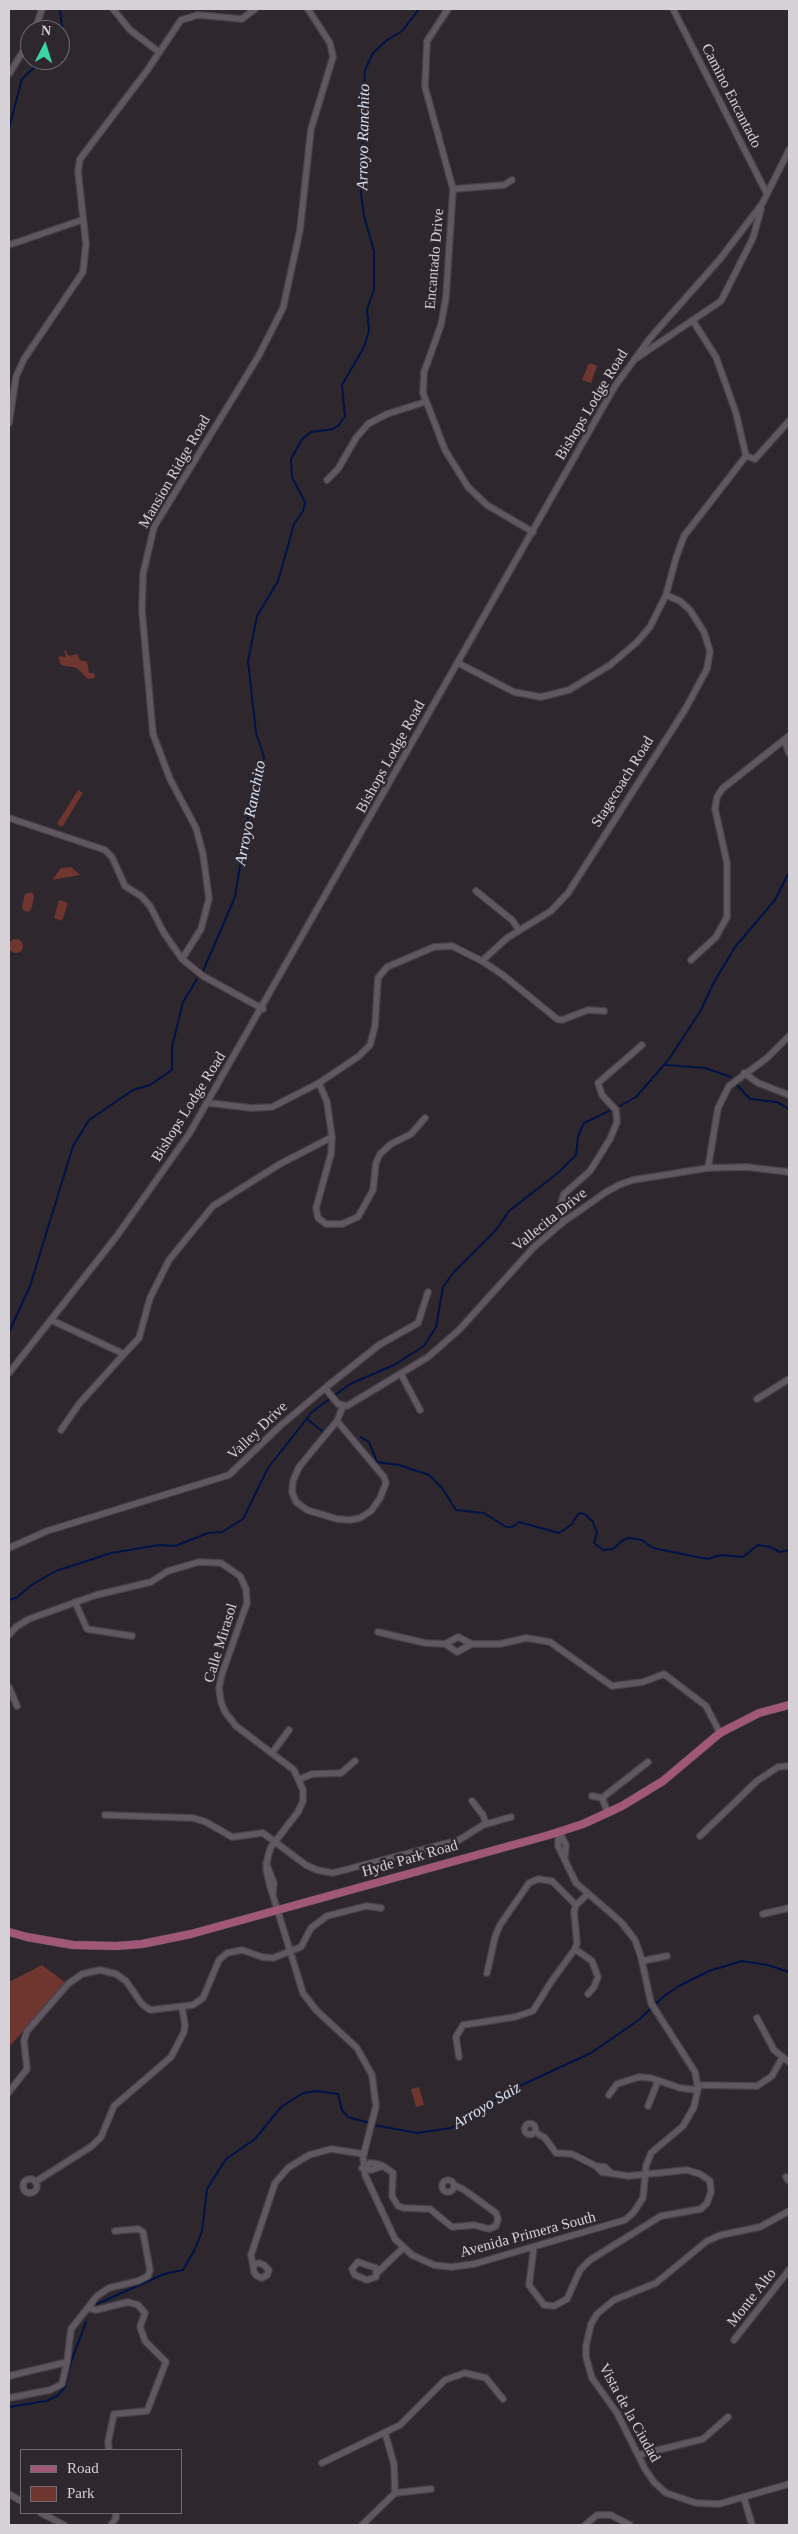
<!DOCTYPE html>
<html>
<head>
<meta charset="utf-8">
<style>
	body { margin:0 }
	#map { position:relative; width:798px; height:2534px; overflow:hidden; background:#2e272e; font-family:"Times New Roman",serif }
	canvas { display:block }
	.frame { position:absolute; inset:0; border:10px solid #d6d1d6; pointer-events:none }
	.legend { position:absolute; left:20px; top:2449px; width:162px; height:65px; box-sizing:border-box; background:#2e272e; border:1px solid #716b71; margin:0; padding:6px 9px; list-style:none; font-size:15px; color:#d6d1d6 }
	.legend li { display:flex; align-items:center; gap:10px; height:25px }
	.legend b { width:25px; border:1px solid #716b71 }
	.north { position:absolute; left:20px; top:20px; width:50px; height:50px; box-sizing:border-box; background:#2e272e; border:1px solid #716b71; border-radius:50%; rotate:5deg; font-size:14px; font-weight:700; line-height:20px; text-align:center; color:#d6d1d6 }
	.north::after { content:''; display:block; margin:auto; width:18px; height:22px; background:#3bd4a4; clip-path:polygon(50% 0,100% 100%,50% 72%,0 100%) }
</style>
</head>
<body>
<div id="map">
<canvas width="798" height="2534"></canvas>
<div class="frame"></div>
<ul class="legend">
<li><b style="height:6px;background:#a15878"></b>Road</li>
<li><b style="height:14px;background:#6e362f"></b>Park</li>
</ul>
<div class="north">N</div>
</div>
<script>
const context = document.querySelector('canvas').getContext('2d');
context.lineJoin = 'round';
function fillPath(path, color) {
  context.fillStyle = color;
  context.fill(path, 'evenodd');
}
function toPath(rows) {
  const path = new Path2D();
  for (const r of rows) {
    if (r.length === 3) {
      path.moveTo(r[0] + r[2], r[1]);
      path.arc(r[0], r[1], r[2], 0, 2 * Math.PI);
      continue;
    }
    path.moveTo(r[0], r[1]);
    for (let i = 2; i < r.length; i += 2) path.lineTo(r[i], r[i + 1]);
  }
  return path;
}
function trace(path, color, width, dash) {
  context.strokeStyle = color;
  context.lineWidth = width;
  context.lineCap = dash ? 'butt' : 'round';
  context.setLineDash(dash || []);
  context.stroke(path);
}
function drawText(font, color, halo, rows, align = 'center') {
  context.font = font + ' "Times New Roman",serif';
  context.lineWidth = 4.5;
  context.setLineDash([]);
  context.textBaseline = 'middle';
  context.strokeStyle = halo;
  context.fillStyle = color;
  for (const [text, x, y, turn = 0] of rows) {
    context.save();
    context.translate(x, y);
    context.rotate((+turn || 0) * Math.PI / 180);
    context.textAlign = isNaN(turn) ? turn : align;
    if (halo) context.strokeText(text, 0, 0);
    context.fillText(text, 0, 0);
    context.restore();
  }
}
fillPath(toPath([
	[589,363,597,366,591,383,582,380],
	[65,650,69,656,77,654,80,660,87,662,89,673,94,673,95,678,88,679,77,668,61,665,58,656,66,657,64,651],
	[78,790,83,793,62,827,57,824],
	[71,867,80,875,52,880,61,868],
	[32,892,34,897,32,907,29,912,25,911,22,908,24,897,25,894],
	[59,900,68,903,62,921,54,918],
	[16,946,7],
	[42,1965,66,1983,9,2047,9,1982],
	[419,2087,424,2105,416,2107,411,2089]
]), '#6e362f');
trace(toPath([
	[60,9,62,27,60,35],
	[9,128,22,79,42,60],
	[203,971,235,897,247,822,264,757,256,733,248,661,257,616,278,581,294,524,303,511,305,502,292,477,291,459,302,439,311,432,333,429,339,425,345,416,342,385,364,347,369,331,367,309,374,290,374,251,364,216,361,194,363,129,368,113,364,88,365,70,373,53,387,40,402,31,419,9],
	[666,1065,705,1068,731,1077],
	[736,1084,750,1099,777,1102,789,1109],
	[620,1106,636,1097,669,1059,701,1010,714,982,735,947,775,900,789,872],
	[9,1332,30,1286,73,1146,89,1120,133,1090,150,1085,172,1070,172,1047,183,1002,197,979],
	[307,1419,322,1431],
	[361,1437,369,1442,377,1462,399,1465,429,1475,442,1488,456,1510,484,1513,506,1527,512,1527,519,1522,559,1533,571,1525,579,1513,585,1514,593,1522,597,1533,594,1543,603,1550,613,1549,623,1540,629,1538,642,1540,653,1548,707,1559,721,1555,743,1557,758,1545,770,1547,780,1552,789,1550],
	[9,1600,16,1598,33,1584,56,1571,111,1553,159,1545,175,1546,208,1533,222,1532,243,1519,268,1468,312,1412,350,1384,394,1365,424,1346,436,1327,443,1287,454,1272,496,1230,509,1211,559,1172,576,1155,578,1136,584,1123,609,1111],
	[374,2125,417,2133,451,2128,513,2089,591,2053,640,2019,664,1996,679,1986,709,1971,742,1961,768,1965,789,1972],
	[97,2304,164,2274,183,2270,195,2249,202,2231,207,2189,226,2159,255,2139,281,2107,303,2093,316,2091,338,2094,342,2110,348,2117,370,2123],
	[9,2407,46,2401,57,2396,65,2387,71,2362,86,2322]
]), '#001347', 2);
const minor = toPath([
	[113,9,130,30,159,52],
	[448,9,427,41,425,87,453,189,446,297,441,325,424,372,423,393,445,450,468,487,487,505,533,532],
	[673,9,767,194],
	[35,30,42,9],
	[9,74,30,40],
	[453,189,504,185,512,180],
	[9,245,82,220],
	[634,360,721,301,753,238,761,209],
	[9,423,16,377,24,359,83,272,86,244,78,171,80,159,146,72,181,20,198,15,242,19,255,9],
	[746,456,755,459,789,421],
	[327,480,338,469,356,438,368,424,387,414,425,402],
	[458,663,514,692,541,697,569,690,610,665,636,643,650,627,666,595,676,558,684,536,746,456,736,413,716,357,693,321],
	[784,740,789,753],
	[9,818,105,850,112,857,125,886,141,896,150,906,164,933,182,959,203,976,263,1009],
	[476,891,512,920,519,930],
	[182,959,201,929,209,899,203,854,196,828,170,779,153,734,142,611,143,574,154,527,258,357,283,308,300,230,311,129,333,57,330,43,308,9],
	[691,960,716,937,727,917,727,863,715,809,717,797,722,789,789,736],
	[482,961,503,975,557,1019,562,1020,588,1010,604,1011],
	[744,1073,758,1083,789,1095],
	[319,1083,327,1102,332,1137,331,1154,316,1208,318,1218,326,1224,342,1224,358,1217,373,1190,376,1163,380,1154,391,1144,411,1134,425,1118],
	[209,1103,251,1108,272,1107,319,1083,359,1056,370,1045,375,1026,378,978,387,967,434,947,452,946,482,961,507,938,551,911,568,893,686,708,707,669,710,651,704,632,690,610,680,601,666,595],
	[708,1168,718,1108,729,1086,767,1058,789,1036],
	[562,1223,561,1203,564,1194,590,1171,610,1139,617,1122,616,1110,602,1095,598,1083,642,1045],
	[51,1320,124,1354,139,1338,150,1298,169,1260,213,1206,280,1164,332,1137],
	[9,1373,116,1237,189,1134,615,386,651,337,720,259,762,204,789,150],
	[401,1374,420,1410],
	[325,1388,338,1404,347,1406,428,1357,459,1330,533,1248,562,1223,606,1192,619,1185,633,1180,708,1168,746,1167,789,1172],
	[757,1399,789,1379],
	[337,1421,384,1477,386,1483,380,1498,371,1511,360,1518,350,1520,337,1519,307,1510,296,1502,292,1492,293,1481,299,1467,337,1421,343,1406],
	[61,1430,79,1404,124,1354],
	[9,1548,47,1531,229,1475,280,1426,325,1388,379,1345,418,1323,428,1292],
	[75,1602,87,1629,132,1636],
	[378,1632,425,1643,445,1644,457,1652,472,1644],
	[9,1635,16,1627,29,1619,96,1595,151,1582,168,1571,199,1562,221,1563,240,1576,246,1589,247,1603,222,1674,219,1688,221,1702,225,1712,236,1726,294,1770,303,1790,303,1801,298,1812,271,1847,268,1856,266,1869,270,1886,303,1993,316,2010,357,2048,372,2075,376,2106,363,2157,365,2175,395,2239,412,2255,434,2265,451,2267,474,2264,625,2220,633,2213,643,2198,646,2166,651,2153,683,2126,694,2107,698,2088,695,2072,651,2003,641,1957,635,1940,621,1922,576,1883,558,1846,559,1832],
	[445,1644,458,1637,472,1644,500,1644,526,1638,550,1642,612,1686,643,1682,664,1674,706,1706,720,1733],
	[9,1687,17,1706],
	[272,1753,289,1730],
	[300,1779,312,1774,341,1773,355,1761],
	[592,1796,602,1798,648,1762],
	[602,1798,608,1813],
	[472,1801,483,1815,486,1824],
	[105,1815,193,1818,206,1822,232,1837,263,1833,306,1865,317,1870,333,1873,459,1840,483,1825,511,1817],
	[559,1832,566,1845,565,1856],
	[700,1836,757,1781,778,1767,789,1766],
	[266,1863,274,1883,273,1892],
	[763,1914,789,1908],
	[575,1949,592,1961,598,1977,594,1987,588,1994],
	[642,1961,667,1956],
	[487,1973,495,1937,500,1925,529,1883,538,1879,552,1881,576,1905],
	[757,2018,774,2050,789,2062],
	[459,2057,456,2037,463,2025,515,2017,533,2011,551,1982,575,1949,577,1943,574,1911,576,1905,588,1894],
	[698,2085,757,2086,772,2076,782,2058],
	[9,2092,27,2069,24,2041,27,2031,68,1984,82,1974,100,1970,116,1974,126,1981,142,2004,150,2010,193,2005,203,1998,219,1960,227,1953,242,1950,262,1957,273,1958,301,1947,311,1928,327,1916,366,1906,381,1908],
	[609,2095,617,2084,639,2077,651,2078,680,2088,698,2090],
	[648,2106,658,2081],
	[530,2129,5.5],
	[370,2163,378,2164,383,2166,371,2170,362,2168,370,2163],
	[383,2166,393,2173,392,2196,398,2206,404,2208,430,2209,452,2227,474,2225,489,2229,496,2226,498,2219,496,2213,463,2189,454,2185],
	[596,2166,605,2167,611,2173],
	[786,2177,789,2181],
	[30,2186,7],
	[448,2186,6],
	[35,2182,92,2146,101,2137,114,2106,171,2057,184,2032,185,2025,182,2007],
	[789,2211,760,2227,721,2235,707,2241,656,2283,614,2300,597,2314,591,2324,586,2346,586,2357,592,2378,617,2413,645,2469,654,2482,666,2493,696,2503,719,2504,789,2484],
	[534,2247,529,2285,544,2305,554,2306,567,2299,580,2270,590,2260,661,2216,701,2209,707,2203,711,2192,710,2181,700,2174,687,2170,629,2176,602,2172,596,2166,572,2154,556,2153,545,2138,535,2132],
	[358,2262,376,2268,376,2277,367,2280,355,2275,352,2269,358,2262],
	[253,2265,259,2263,264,2265,269,2270,267,2275,262,2278,257,2276,254,2272,253,2265,251,2255,275,2183,288,2168,309,2155,331,2149,364,2154],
	[378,2272,403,2248],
	[88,2308,96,2310,128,2302,138,2305,145,2313,140,2327,145,2341,166,2362,147,2411,114,2414,108,2442,109,2450],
	[734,2340,789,2270],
	[9,2376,67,2362],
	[9,2398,50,2390,62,2384,67,2362,71,2329,97,2296,109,2288,138,2281,148,2276,150,2270,143,2232,138,2229,115,2231],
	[385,2433,394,2464,395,2493],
	[638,2455,703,2439,728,2417],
	[322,2463,400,2425,445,2380,465,2373,486,2378,503,2399],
	[395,2493,431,2489],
	[9,2494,21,2501],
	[744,2498,752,2525],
	[41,2513,64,2525],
	[111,2525,116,2518,116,2513],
	[362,2525,395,2493],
	[585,2525,597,2515,611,2515,630,2525]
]);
const major = toPath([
	[9,1932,27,1937,73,1945,116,1946,142,1944,191,1934,549,1835,583,1824,622,1806,663,1781,720,1733,759,1713,789,1705]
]);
trace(minor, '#484249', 8);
trace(major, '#484249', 9);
trace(minor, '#605760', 5.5);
trace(major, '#a15878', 8);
drawText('15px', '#d6d1d6', '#2e272e', [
	["Camino Encantado",731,96,63],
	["Encantado Drive",435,259,-85],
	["Bishops Lodge Road",592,405,-59],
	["Mansion Ridge Road",175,472,-60],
	["Bishops Lodge Road",391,757,-61],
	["Stagecoach Road",623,782,-58],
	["Bishops Lodge Road",189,1107,-58],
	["Vallecita Drive",550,1220,-39],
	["Valley Drive",258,1431,-44],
	["Calle Mirasol",221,1643,-73],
	["Hyde Park Road",410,1859,-16],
	["Avenida Primera South",528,2235,-15],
	["Monte Alto",752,2298,-52],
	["Vista de la Ciudad",629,2413,61]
]);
drawText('italic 16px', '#d9e3f5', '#2e272e', [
	["Arroyo Ranchito",364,137,-89],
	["Arroyo Ranchito",251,813,-79],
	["Arroyo Saiz",487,2106,-31]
]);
</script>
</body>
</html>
